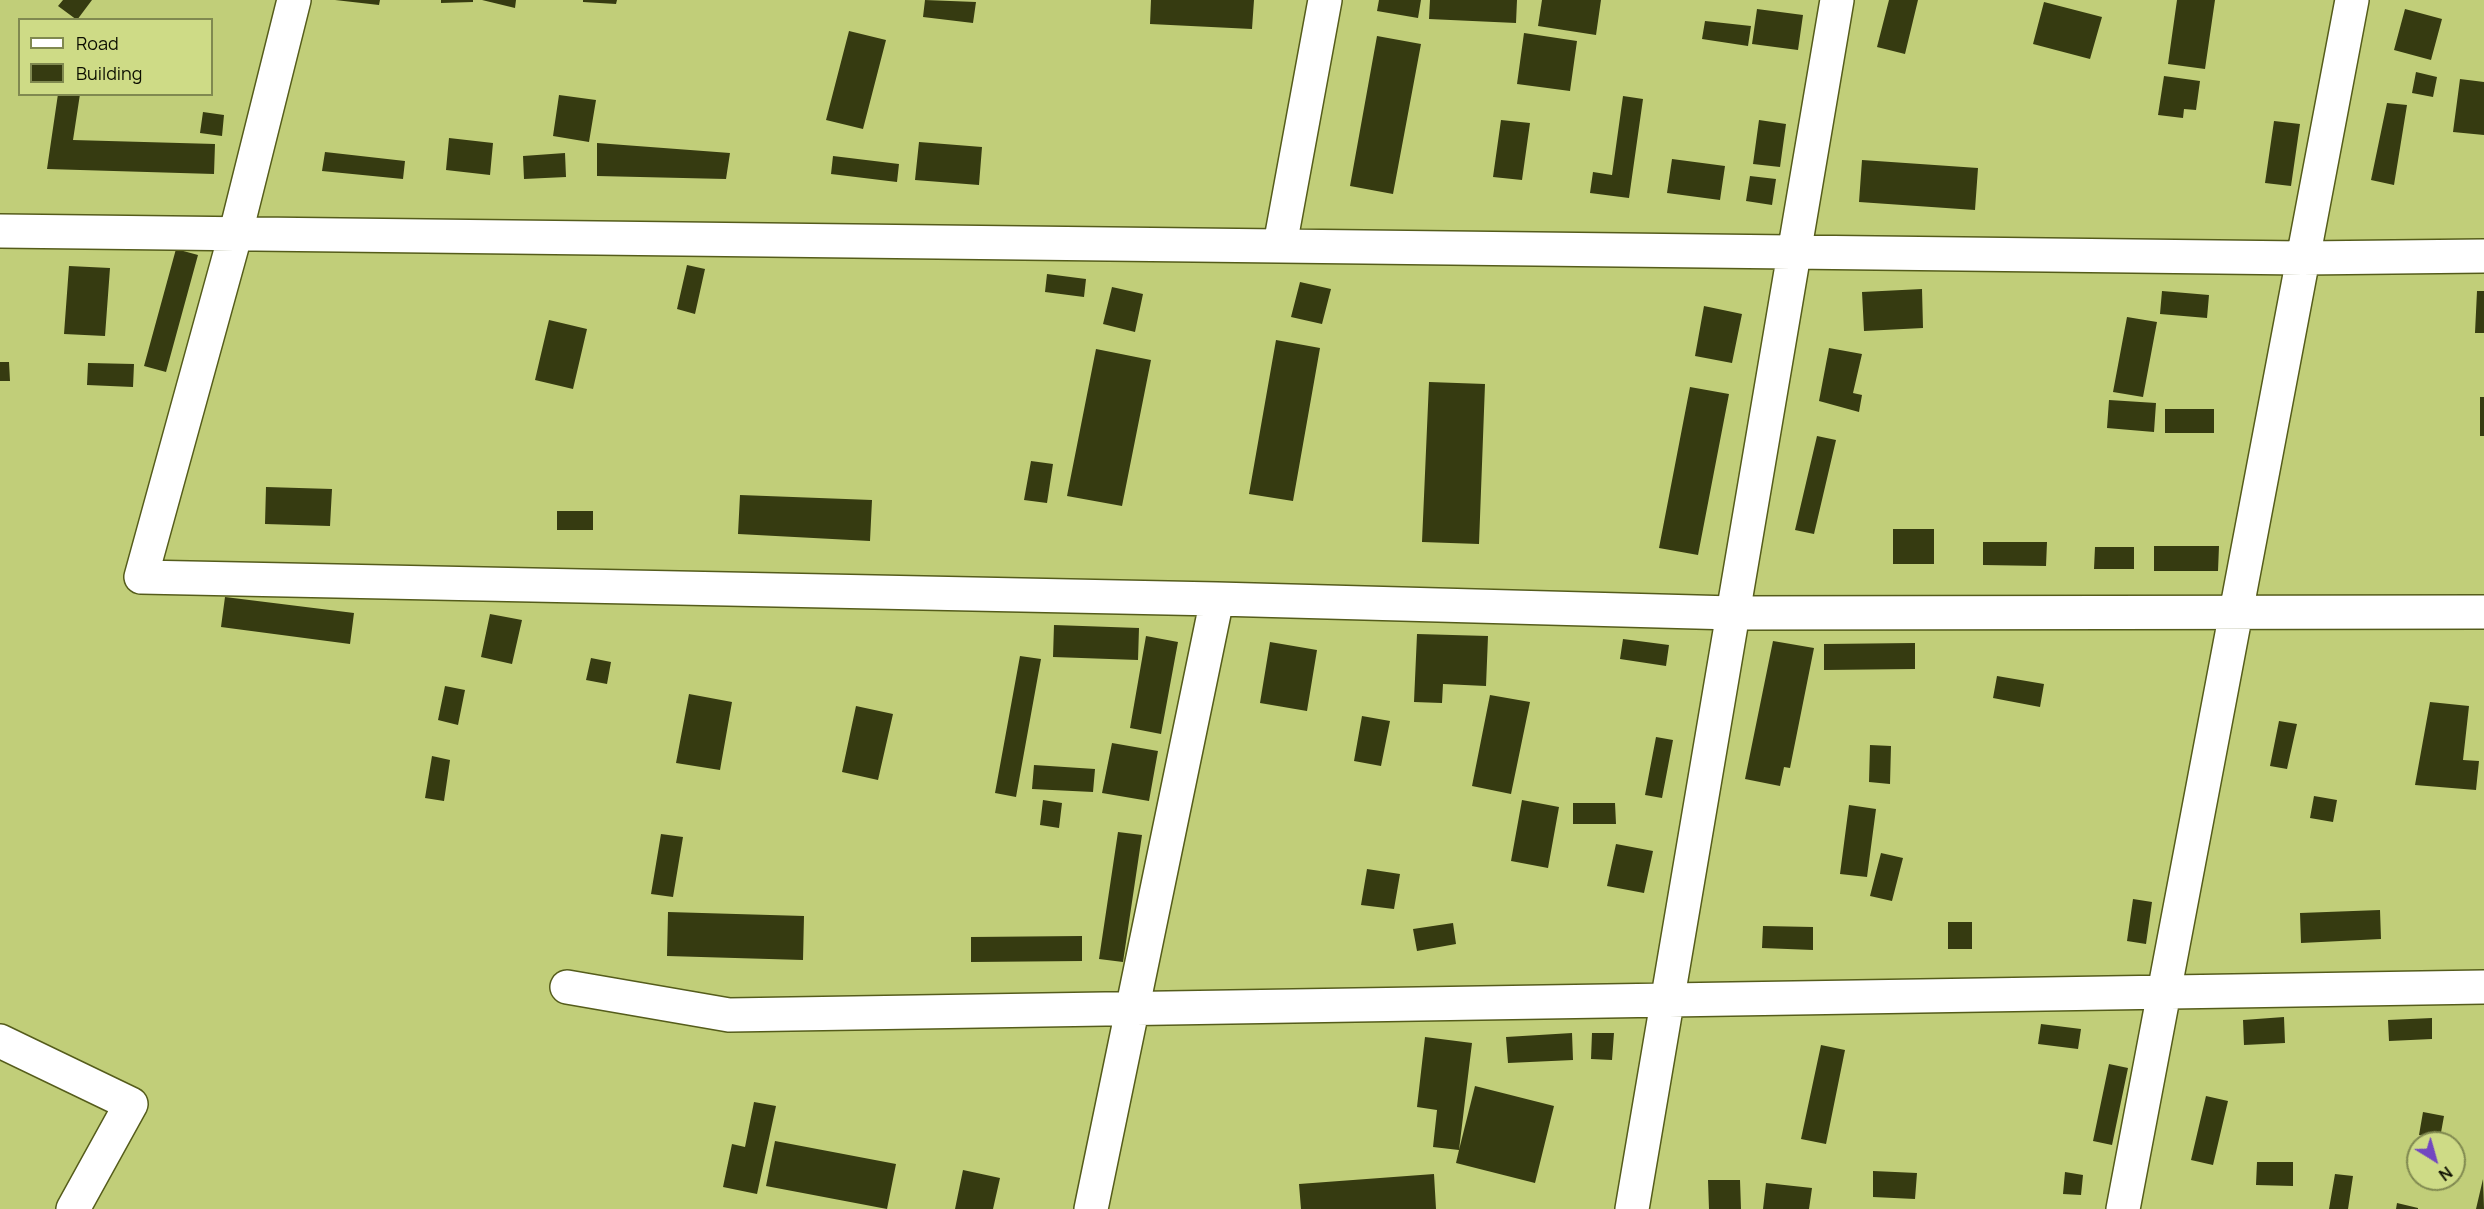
<!DOCTYPE html>
<html>
<head>
<meta charset="utf-8">
<style>
	body { margin:0 }
	#map { position:relative; width:2484px; height:1209px; overflow:hidden; background:#c1ce79; font-family:Manrope,sans-serif }
	canvas { display:block }
	.legend { position:absolute; left:18px; top:18px; width:195px; height:78px; box-sizing:border-box; background:#cedb86; border:2px solid #808950; margin:0; padding:8px 10px; list-style:none; font-size:18px; color:#0c0e00 }
	.legend li { display:flex; align-items:center; gap:12px; height:30px }
	.legend b { width:30px; border:2px solid #808950 }
	.north { position:absolute; left:2406px; top:1131px; width:60px; height:60px; box-sizing:border-box; background:#cedb86; border:2px solid #808950; border-radius:50%; rotate:143deg; font-size:16px; font-weight:700; line-height:24px; text-align:center; color:#0c0e00 }
	.north::after { content:''; display:block; margin:auto; width:21px; height:27px; background:#7247c0; clip-path:polygon(50% 0,100% 100%,50% 72%,0 100%) }
</style>
</head>
<body>
<div id="map">
<canvas width="2484" height="1209"></canvas>
<ul class="legend">
<li><b style="height:8px;background:#fff"></b>Road</li>
<li><b style="height:16px;background:#363b11"></b>Building</li>
</ul>
<div class="north">N</div>
</div>
<script>
const context = document.querySelector('canvas').getContext('2d');
context.lineJoin = 'round';
function fillPath(path, color) {
  context.fillStyle = color;
  context.fill(path, 'evenodd');
}
function toPath(rows) {
  const path = new Path2D();
  for (const r of rows) {
    path.moveTo(r[0], r[1]);
    for (let i = 2; i < r.length; i += 2) path.lineTo(r[i], r[i + 1]);
  }
  return path;
}
function trace(path, color, width, dash) {
  context.strokeStyle = color;
  context.lineWidth = width;
  context.lineCap = dash ? 'butt' : 'round';
  context.setLineDash(dash || []);
  context.stroke(path);
}
fillPath(toPath([
	[63,0,92,0,77,20,58,6],
	[335,0,380,0,379,5],
	[441,0,473,0,473,2,441,3],
	[482,0,516,0,515,8],
	[583,0,617,0,616,4,583,2],
	[925,0,976,2,973,23,923,17],
	[1151,0,1254,0,1252,29,1150,24],
	[1379,0,1421,0,1418,18,1377,11],
	[1430,0,1517,0,1516,23,1429,19],
	[1542,0,1601,0,1596,35,1538,26],
	[1889,0,1918,0,1905,54,1877,47],
	[2177,0,2215,0,2205,69,2168,64],
	[2044,2,2102,17,2090,59,2033,44],
	[1757,9,1803,15,1798,50,1752,44],
	[2405,9,2442,19,2431,60,2394,50],
	[1705,21,1751,26,1748,46,1702,39],
	[849,31,886,40,863,129,826,120],
	[1524,33,1577,41,1570,91,1517,84],
	[1377,36,1421,44,1393,194,1350,186],
	[2416,72,2437,77,2433,97,2412,93],
	[2164,76,2200,81,2196,110,2184,109,2183,118,2158,115],
	[2460,79,2484,82,2484,135,2453,132],
	[58,94,80,94,73,140,215,144,214,174,47,169],
	[559,95,596,100,589,142,553,136],
	[1623,96,1643,99,1629,198,1590,193,1593,172,1612,175],
	[2387,103,2407,105,2394,185,2371,180],
	[203,112,224,115,222,136,200,133],
	[1501,120,1530,123,1522,180,1493,177],
	[1759,120,1786,124,1780,167,1753,164],
	[2274,121,2300,124,2291,186,2265,183],
	[449,138,493,143,490,175,446,170],
	[919,142,982,147,979,185,915,180],
	[597,143,730,153,726,179,597,176],
	[325,152,405,161,403,179,322,171],
	[565,153,566,177,524,179,523,156],
	[833,156,899,164,897,182,831,174],
	[1672,159,1725,166,1720,200,1667,193],
	[1862,160,1978,168,1975,210,1859,202],
	[1750,176,1776,179,1772,205,1746,201],
	[176,249,198,255,166,372,144,366],
	[687,265,705,269,695,314,677,309],
	[69,266,110,268,105,336,64,334],
	[1047,274,1086,279,1084,297,1045,292],
	[1300,282,1331,289,1322,324,1291,317],
	[1112,287,1143,294,1135,332,1103,324],
	[1922,289,1923,328,1864,331,1862,292],
	[2162,291,2209,295,2207,318,2160,314],
	[2477,291,2484,291,2484,333,2475,333],
	[1704,306,1742,314,1732,363,1695,356],
	[2127,317,2157,322,2143,397,2113,392],
	[549,320,587,329,573,389,535,380],
	[1276,340,1320,348,1293,501,1249,494],
	[1829,348,1862,354,1853,393,1862,395,1859,412,1819,401],
	[1096,349,1151,360,1122,506,1067,496],
	[0,362,9,362,10,381,0,381],
	[88,363,134,364,133,387,87,385],
	[1429,382,1485,384,1479,544,1422,542],
	[1690,387,1729,394,1698,555,1659,548],
	[2480,397,2484,397,2484,436,2480,436],
	[2109,400,2156,403,2154,432,2107,428],
	[2165,409,2214,409,2214,433,2165,433],
	[1817,436,1836,440,1814,534,1795,530],
	[1031,461,1053,464,1047,503,1024,500],
	[266,487,332,489,330,526,265,524],
	[740,495,872,500,870,541,738,534],
	[557,511,593,511,593,530,557,530],
	[1893,529,1934,529,1934,564,1893,564],
	[1983,542,2047,542,2046,566,1983,565],
	[2154,546,2219,546,2218,571,2154,571],
	[2095,547,2134,547,2134,569,2094,569],
	[225,597,354,613,350,644,221,627],
	[490,614,522,620,512,664,481,657],
	[1054,625,1139,628,1138,660,1053,657],
	[1417,634,1488,636,1486,686,1443,684,1442,703,1414,702],
	[1146,636,1178,642,1161,734,1130,728],
	[1623,639,1669,645,1666,666,1620,659],
	[1773,641,1814,648,1790,768,1784,767,1780,786,1745,779],
	[1270,642,1317,650,1307,711,1260,703],
	[1915,643,1915,669,1824,670,1824,644],
	[1020,656,1041,659,1016,797,995,793],
	[591,658,611,662,607,684,586,680],
	[1997,676,2044,684,2040,707,1993,698],
	[445,686,465,690,458,725,438,720],
	[689,694,732,702,720,770,676,763],
	[1490,695,1530,702,1511,794,1472,786],
	[2430,702,2469,706,2463,760,2479,761,2476,790,2415,785],
	[856,706,893,714,878,780,842,772],
	[1362,716,1390,721,1381,766,1354,761],
	[2279,721,2297,724,2287,769,2270,766],
	[1656,737,1673,740,1662,798,1645,795],
	[1112,743,1158,751,1149,801,1102,793],
	[1870,745,1891,746,1890,784,1869,782],
	[432,756,450,760,444,801,425,798],
	[1034,765,1095,769,1093,792,1032,789],
	[2314,796,2337,800,2333,822,2310,818],
	[1043,800,1062,803,1059,828,1040,825],
	[1522,800,1559,807,1548,868,1511,861],
	[1573,803,1615,803,1616,824,1573,824],
	[1849,805,1876,809,1867,877,1840,874],
	[1118,832,1142,835,1123,962,1099,959],
	[661,834,683,837,673,897,651,894],
	[1616,844,1653,851,1644,893,1607,886],
	[1881,853,1903,858,1892,901,1870,896],
	[1367,869,1400,874,1394,909,1361,905],
	[2133,899,2152,902,2146,944,2127,941],
	[2380,910,2381,939,2301,943,2300,913],
	[668,912,804,916,803,960,667,956],
	[1948,922,1972,922,1972,949,1948,949],
	[1453,923,1456,944,1417,951,1413,929],
	[1763,926,1813,927,1813,950,1762,948],
	[1082,936,1082,961,971,962,971,937],
	[2284,1017,2285,1043,2244,1045,2243,1020],
	[2432,1018,2432,1039,2389,1041,2388,1020],
	[2041,1024,2081,1029,2078,1049,2038,1044],
	[1572,1033,1573,1060,1508,1063,1506,1037],
	[1592,1033,1614,1033,1612,1060,1591,1059],
	[1425,1037,1472,1043,1459,1150,1475,1086,1554,1106,1535,1183,1456,1163,1459,1150,1433,1147,1437,1110,1417,1107],
	[1821,1045,1845,1050,1826,1144,1801,1139],
	[2109,1064,2128,1068,2112,1145,2093,1141],
	[2206,1096,2228,1101,2213,1165,2191,1160],
	[754,1102,776,1106,757,1194,723,1187,732,1144,745,1147],
	[2423,1112,2444,1116,2440,1138,2419,1135],
	[775,1141,896,1164,887,1209,766,1186],
	[2257,1162,2293,1162,2293,1186,2256,1185],
	[963,1170,1000,1178,993,1209,955,1209],
	[1873,1171,1917,1173,1915,1199,1873,1197],
	[2065,1172,2083,1175,2081,1195,2063,1194],
	[1434,1174,1436,1209,1301,1209,1299,1184],
	[2335,1174,2353,1176,2348,1209,2329,1209],
	[2483,1179,2484,1209,2476,1209],
	[1708,1180,1740,1180,1741,1209,1709,1209],
	[1766,1183,1812,1188,1809,1209,1763,1209],
	[2397,1203,2418,1208,2418,1209,2396,1209]
]), '#363b11');
const minor = toPath([
	[294,0,236,232,141,577,1217,599,1733,613,2484,612],
	[0,231,2303,258,2484,256],
	[1280,245,1325,0],
	[567,987,729,1015,2484,987],
	[0,1041,131,1104,73,1209],
	[1091,1209,1217,599],
	[1632,1209,1837,0],
	[2123,1209,2352,0]
]);
trace(minor, '#555c1b', 36);
trace(minor, '#fff', 33);
</script>
</body>
</html>
